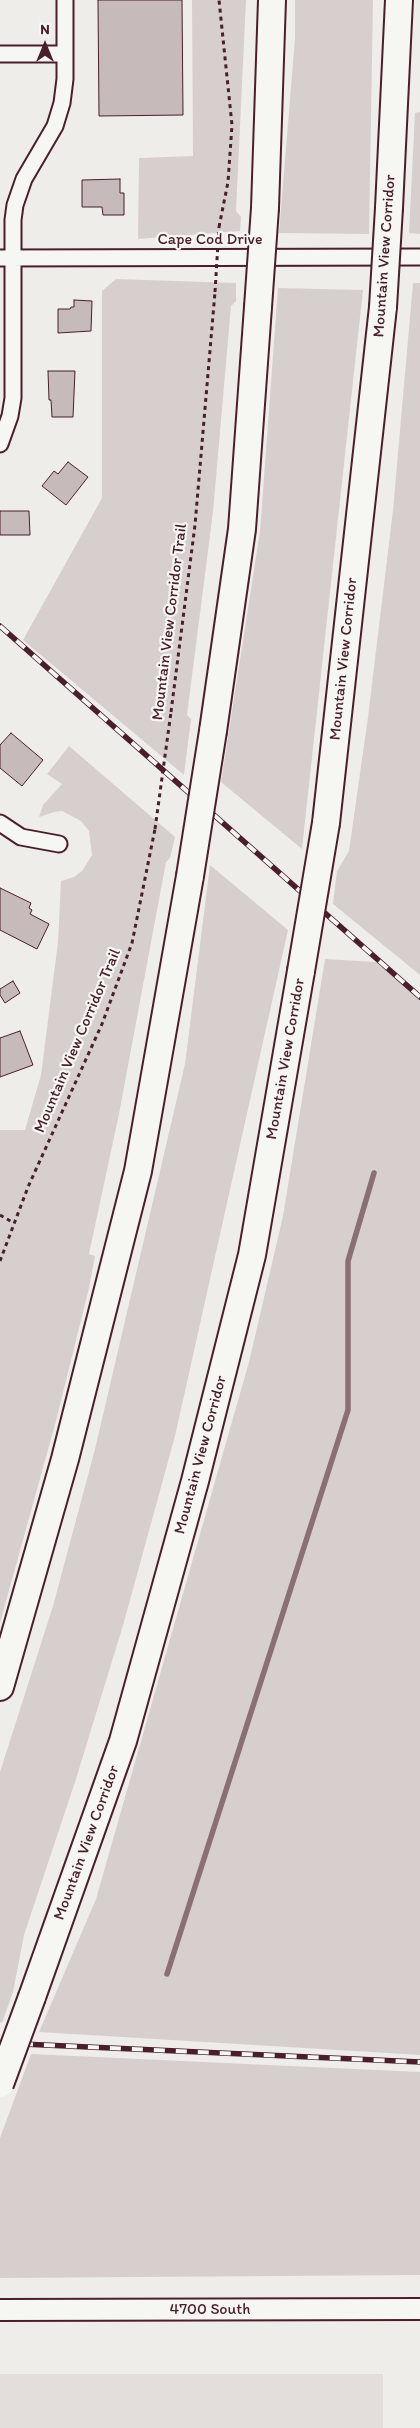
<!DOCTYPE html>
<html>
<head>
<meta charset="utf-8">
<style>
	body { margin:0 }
	#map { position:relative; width:420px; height:2428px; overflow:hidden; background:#efedea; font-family:Itim,sans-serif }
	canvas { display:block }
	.north { position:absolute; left:20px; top:20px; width:50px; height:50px; -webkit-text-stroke:4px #f6f6f2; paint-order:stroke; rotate:0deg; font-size:14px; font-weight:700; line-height:20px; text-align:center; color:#4a1f2b }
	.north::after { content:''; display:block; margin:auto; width:18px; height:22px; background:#4a1f2b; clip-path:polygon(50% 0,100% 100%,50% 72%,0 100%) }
</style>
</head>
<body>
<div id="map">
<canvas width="420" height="2428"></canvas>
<div class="north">N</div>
</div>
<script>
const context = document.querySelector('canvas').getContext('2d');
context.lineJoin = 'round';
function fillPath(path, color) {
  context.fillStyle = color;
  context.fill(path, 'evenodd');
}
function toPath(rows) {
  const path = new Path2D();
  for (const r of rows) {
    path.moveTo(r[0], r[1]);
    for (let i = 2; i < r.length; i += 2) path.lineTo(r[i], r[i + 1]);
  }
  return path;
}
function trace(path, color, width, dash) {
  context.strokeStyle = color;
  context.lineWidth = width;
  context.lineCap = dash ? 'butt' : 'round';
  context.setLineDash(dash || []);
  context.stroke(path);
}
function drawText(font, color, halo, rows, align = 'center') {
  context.font = font + ' Itim,sans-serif';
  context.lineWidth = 4.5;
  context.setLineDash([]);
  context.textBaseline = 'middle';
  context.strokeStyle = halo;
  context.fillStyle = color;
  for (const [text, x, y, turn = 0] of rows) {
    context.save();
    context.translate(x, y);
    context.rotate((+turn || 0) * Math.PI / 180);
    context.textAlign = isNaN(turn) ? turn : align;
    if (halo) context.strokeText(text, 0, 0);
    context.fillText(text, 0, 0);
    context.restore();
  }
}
fillPath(toPath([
	[0,2374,383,2374,383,2428,0,2428]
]), '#e3dedc');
fillPath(toPath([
	[192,0,246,0,236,211,241,217,240,231,138,239,139,158,193,156],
	[295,0,373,0,369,234,279,233,295,38],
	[420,112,420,234,409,233,415,113],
	[116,279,236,283,236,301,231,306,213,512,187,715,191,719,184,775,23,640,102,498,102,291],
	[413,283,420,283,420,975,333,904,337,871,349,851,368,717,393,510],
	[278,288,363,290,302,849,221,782,260,531],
	[69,746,175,837,170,858,166,862,119,1114,89,1254,95,1256,89,1288,56,1421,0,1623,0,1130,25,1130,41,1075,58,942,61,881,74,877,82,871,92,855,89,831,81,821,62,811,54,812,39,817,43,805,62,784,47,774],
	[210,865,288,930,175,1436,124,1622,76,1779,24,1935,13,1992,2,2023,0,2022,0,1772,53,1606,95,1449,185,1064],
	[325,959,375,962,420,998,420,2055,39,2032,96,1899,249,1362,283,1216],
	[31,2054,420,2072,420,2275,0,2278,0,2138]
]), '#d7cfce');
trace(toPath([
	[167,1974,348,1410,348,1261,374,1173]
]), '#8a6f74', 5.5);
const building = toPath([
	[98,0,182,0,183,115,99,116,98,0],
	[120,179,120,193,124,193,124,215,103,215,102,207,82,207,82,180,120,179],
	[74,300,92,301,91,331,58,333,58,309,70,309,71,307,74,307,74,300],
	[48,371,75,371,73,417,52,417,51,400,49,400,48,371],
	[68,462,88,477,66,505,42,486,54,471,58,474,68,462],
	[0,511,29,511,30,535,0,535,0,511],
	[11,733,43,760,22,786,0,768,0,745,11,733],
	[0,888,31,903,29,908,32,910,30,914,49,924,37,949,0,930,0,888],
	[13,981,20,993,5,1003,0,995,0,989,13,981],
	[20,1031,33,1065,0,1077,0,1038,20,1031]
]);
fillPath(building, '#c6babb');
trace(building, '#4a1f2b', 1);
const street = toPath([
	[0,54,65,54],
	[0,258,420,257],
	[0,444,10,416,13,398,13,220,15,205,24,179,55,126,62,103,65,79,65,0],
	[0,823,21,837,59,844]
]);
const secondary = toPath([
	[0,2310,420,2309]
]);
const highway = toPath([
	[265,208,272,0],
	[389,208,399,0],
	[213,731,242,529,258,307],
	[326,823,383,307],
	[0,1687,65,1459,138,1171,190,876],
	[32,1997,123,1741,195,1481,252,1255,301,971]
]);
trace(street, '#4a1f2b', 19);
trace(secondary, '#4a1f2b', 24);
trace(highway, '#4a1f2b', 30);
trace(toPath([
	[219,227,228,182,232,125,219,0],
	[171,712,195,525,215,292],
	[0,1215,14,1223],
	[0,1261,28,1187,102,1024,132,943,155,829]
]), '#4a1f2b', 3, [4, 4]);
trace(street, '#f6f6f2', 15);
trace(secondary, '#f6f6f2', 20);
trace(highway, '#f6f6f2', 26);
const rail = toPath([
	[0,626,420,997],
	[0,2043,420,2062]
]);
trace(rail, '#4a1f2b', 5.5);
trace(rail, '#f6f6f2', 4, [11]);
const highwayBridge = toPath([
	[258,307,265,208],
	[383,307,389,208],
	[190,876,213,731],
	[301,971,326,823],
	[0,2084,32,1997]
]);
trace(highwayBridge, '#4a1f2b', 30, []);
trace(toPath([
	[215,292,219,227],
	[155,829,171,712]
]), '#4a1f2b', 3, [4, 4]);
trace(highwayBridge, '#f6f6f2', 26);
drawText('16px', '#4a1f2b', '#f6f6f2', [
	["Cape Cod Drive",210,240],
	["Mountain View Corridor",385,256,-86],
	["Mountain View Corridor Trail",170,622,-83],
	["Mountain View Corridor",344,659,-84],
	["Mountain View Corridor Trail",78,1041,-67],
	["Mountain View Corridor",286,1059,-80],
	["Mountain View Corridor",201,1455,-75],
	["Mountain View Corridor",87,1843,-70],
	["4700 South",210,2310]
]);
</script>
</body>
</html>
